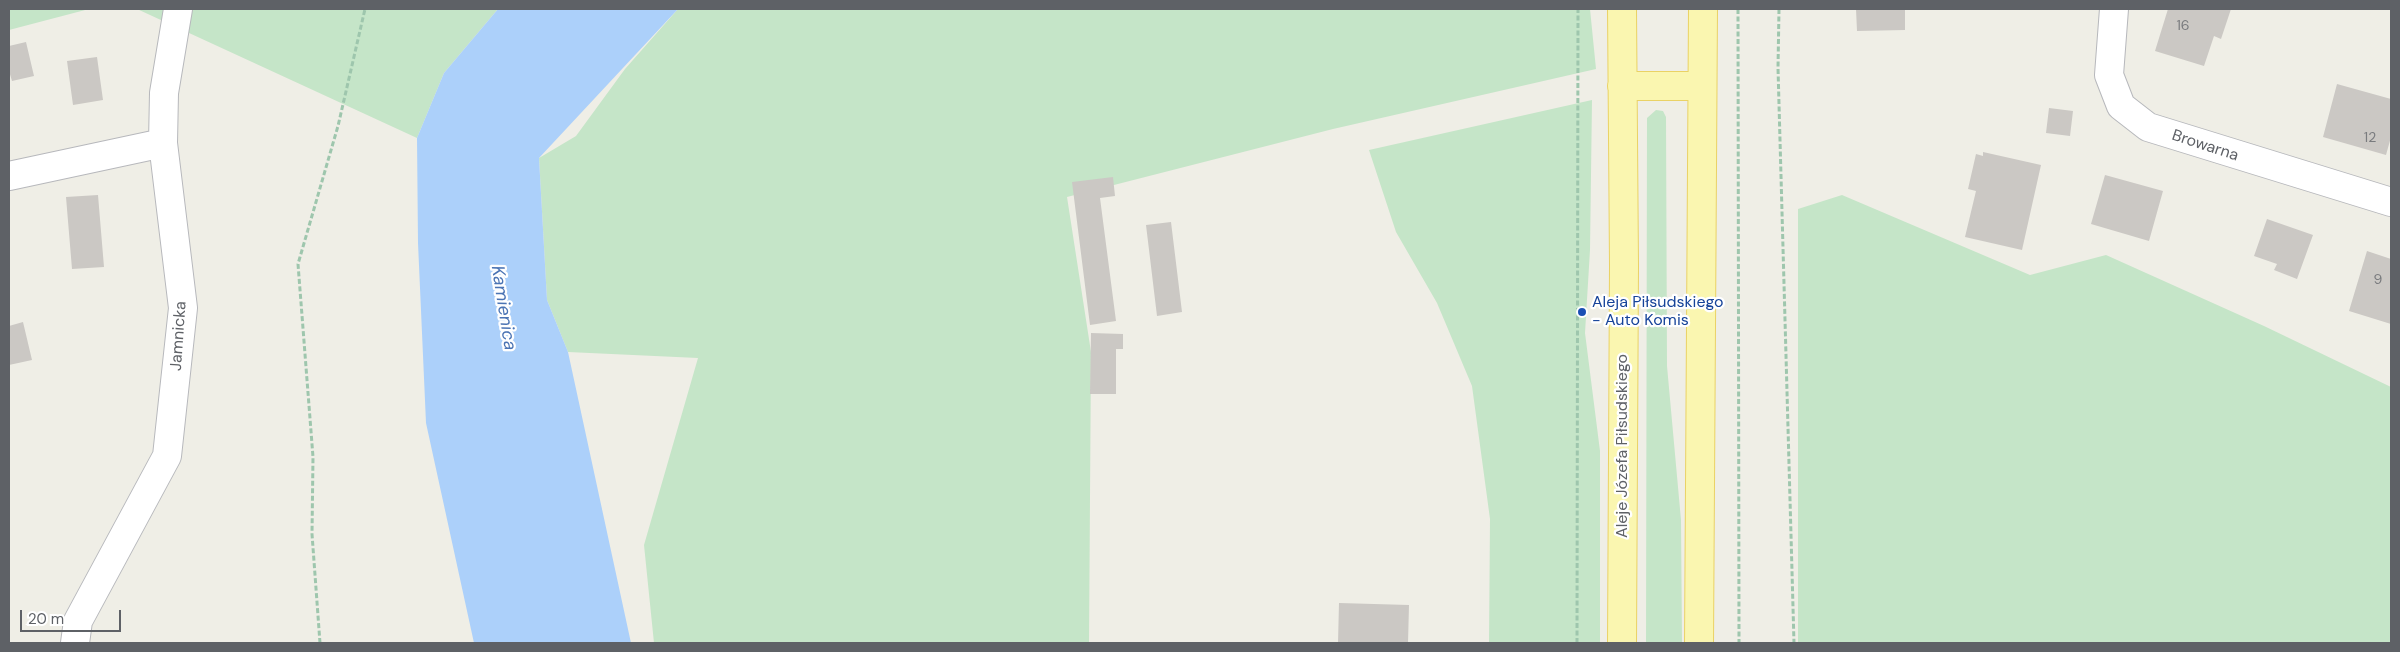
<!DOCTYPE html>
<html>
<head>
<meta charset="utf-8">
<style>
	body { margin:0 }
	#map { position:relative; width:2400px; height:652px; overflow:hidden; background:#efeee6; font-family:"DM Sans",sans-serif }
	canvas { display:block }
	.frame { position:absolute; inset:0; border:10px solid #5e6166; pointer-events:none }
	.scale { position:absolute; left:20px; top:610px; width:101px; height:22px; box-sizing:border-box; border:2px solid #5e6166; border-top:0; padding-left:6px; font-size:15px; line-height:18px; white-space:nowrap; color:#5e6166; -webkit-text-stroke:4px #fff; paint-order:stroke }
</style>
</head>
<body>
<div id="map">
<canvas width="2400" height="652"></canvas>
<div class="frame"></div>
<div class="scale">20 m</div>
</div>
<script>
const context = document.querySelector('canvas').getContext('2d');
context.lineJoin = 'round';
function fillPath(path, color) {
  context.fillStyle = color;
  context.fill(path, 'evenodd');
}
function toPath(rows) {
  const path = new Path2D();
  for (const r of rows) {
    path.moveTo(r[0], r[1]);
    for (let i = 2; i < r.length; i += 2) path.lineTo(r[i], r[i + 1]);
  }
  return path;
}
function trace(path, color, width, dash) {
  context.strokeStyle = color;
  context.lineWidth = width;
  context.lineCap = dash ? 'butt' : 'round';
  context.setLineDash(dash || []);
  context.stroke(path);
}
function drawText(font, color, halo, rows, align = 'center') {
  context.font = font + ' "DM Sans",sans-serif';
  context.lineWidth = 4.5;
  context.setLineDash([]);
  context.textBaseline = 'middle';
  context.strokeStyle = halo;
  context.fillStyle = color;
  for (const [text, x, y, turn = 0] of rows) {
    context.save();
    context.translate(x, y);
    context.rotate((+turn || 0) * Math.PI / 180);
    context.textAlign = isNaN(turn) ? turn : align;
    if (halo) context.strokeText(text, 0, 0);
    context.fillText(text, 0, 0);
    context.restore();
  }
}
fillPath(toPath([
	[9,9,89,9,9,30],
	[137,9,498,9,444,73,417,138],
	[678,9,1590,9,1596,69,1333,129,1067,197,1091,352,1089,643,654,643,644,545,698,358,568,352,547,300,539,158,576,136,625,69],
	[1592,100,1590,250,1585,333,1600,451,1600,643,1489,643,1490,519,1472,386,1437,303,1396,232,1369,150],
	[1656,110,1663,111,1666,117,1667,366,1681,520,1682,643,1646,643,1647,118],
	[1842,195,2030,275,2106,255,2264,326,2391,387,2391,643,1798,643,1798,209]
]), '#c5e5c8');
fillPath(toPath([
	[498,9,678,9,539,158,547,300,568,352,631,643,474,643,426,423,418,243,417,138,444,73]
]), '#acd0fa');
fillPath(toPath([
	[1856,9,1905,9,1905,30,1857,31],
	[2168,9,2231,9,2221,39,2214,36,2204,66,2155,51],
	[26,42,34,76,12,81,9,71,9,46],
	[97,57,103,100,73,105,67,61],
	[2337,84,2391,99,2391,137,2386,155,2323,137],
	[2049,108,2073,111,2070,136,2046,133],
	[1983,152,2041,165,2022,250,1965,237,1976,191,1968,189,1976,154,1983,156],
	[2105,175,2163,191,2149,241,2091,224],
	[1113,177,1115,196,1100,198,1116,321,1090,325,1072,182],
	[98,195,104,267,72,269,66,197],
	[2267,219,2313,235,2297,279,2274,270,2277,264,2254,256],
	[1171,222,1182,312,1157,316,1146,225],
	[2367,251,2391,259,2391,324,2349,311],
	[23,322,32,360,9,365,9,326],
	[1091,333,1123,334,1123,349,1116,349,1116,394,1090,394],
	[1339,603,1409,605,1408,643,1338,643]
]), '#cbc8c4');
const minor = toPath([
	[2114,9,2109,75,2121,106,2148,127,2391,202],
	[9,176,163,143],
	[75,643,78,621,167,456,183,308,163,143,164,93,178,9]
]);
const major = toPath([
	[1622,9,1624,266,1622,643],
	[1622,86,1702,86],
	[1699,643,1703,9]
]);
trace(minor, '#b7b8bc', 30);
trace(major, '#ead265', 30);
trace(toPath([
	[1738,9,1739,643],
	[1779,9,1778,68,1794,643],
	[320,643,312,534,313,457,298,264,338,126,365,9],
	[1577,643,1578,9]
]), '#9ec6ad', 3, [5, 2.5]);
trace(minor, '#fff', 28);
trace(major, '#faf6b0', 28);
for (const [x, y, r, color] of [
	[1582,312,5,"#1a4fb4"]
]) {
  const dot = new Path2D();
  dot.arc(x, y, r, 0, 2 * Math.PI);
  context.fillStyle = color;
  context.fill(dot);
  trace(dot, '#fff', 2);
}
drawText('14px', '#797b7e', null, [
	["16",2183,26],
	["12",2370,138],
	["9",2378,280]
]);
drawText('16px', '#5e6166', '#fff', [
	["Browarna",2205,146,18],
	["Jamnicka",179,336,-86],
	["Aleje Józefa Piłsudskiego",1623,446,-90]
]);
drawText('16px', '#164399', '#fff', [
	["Aleja Piłsudskiego",1592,303],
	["- Auto Komis",1592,321]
], 'left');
drawText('italic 18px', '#4b74b4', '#fff', [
	["Kamienica",503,308,81]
]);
</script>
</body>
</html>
